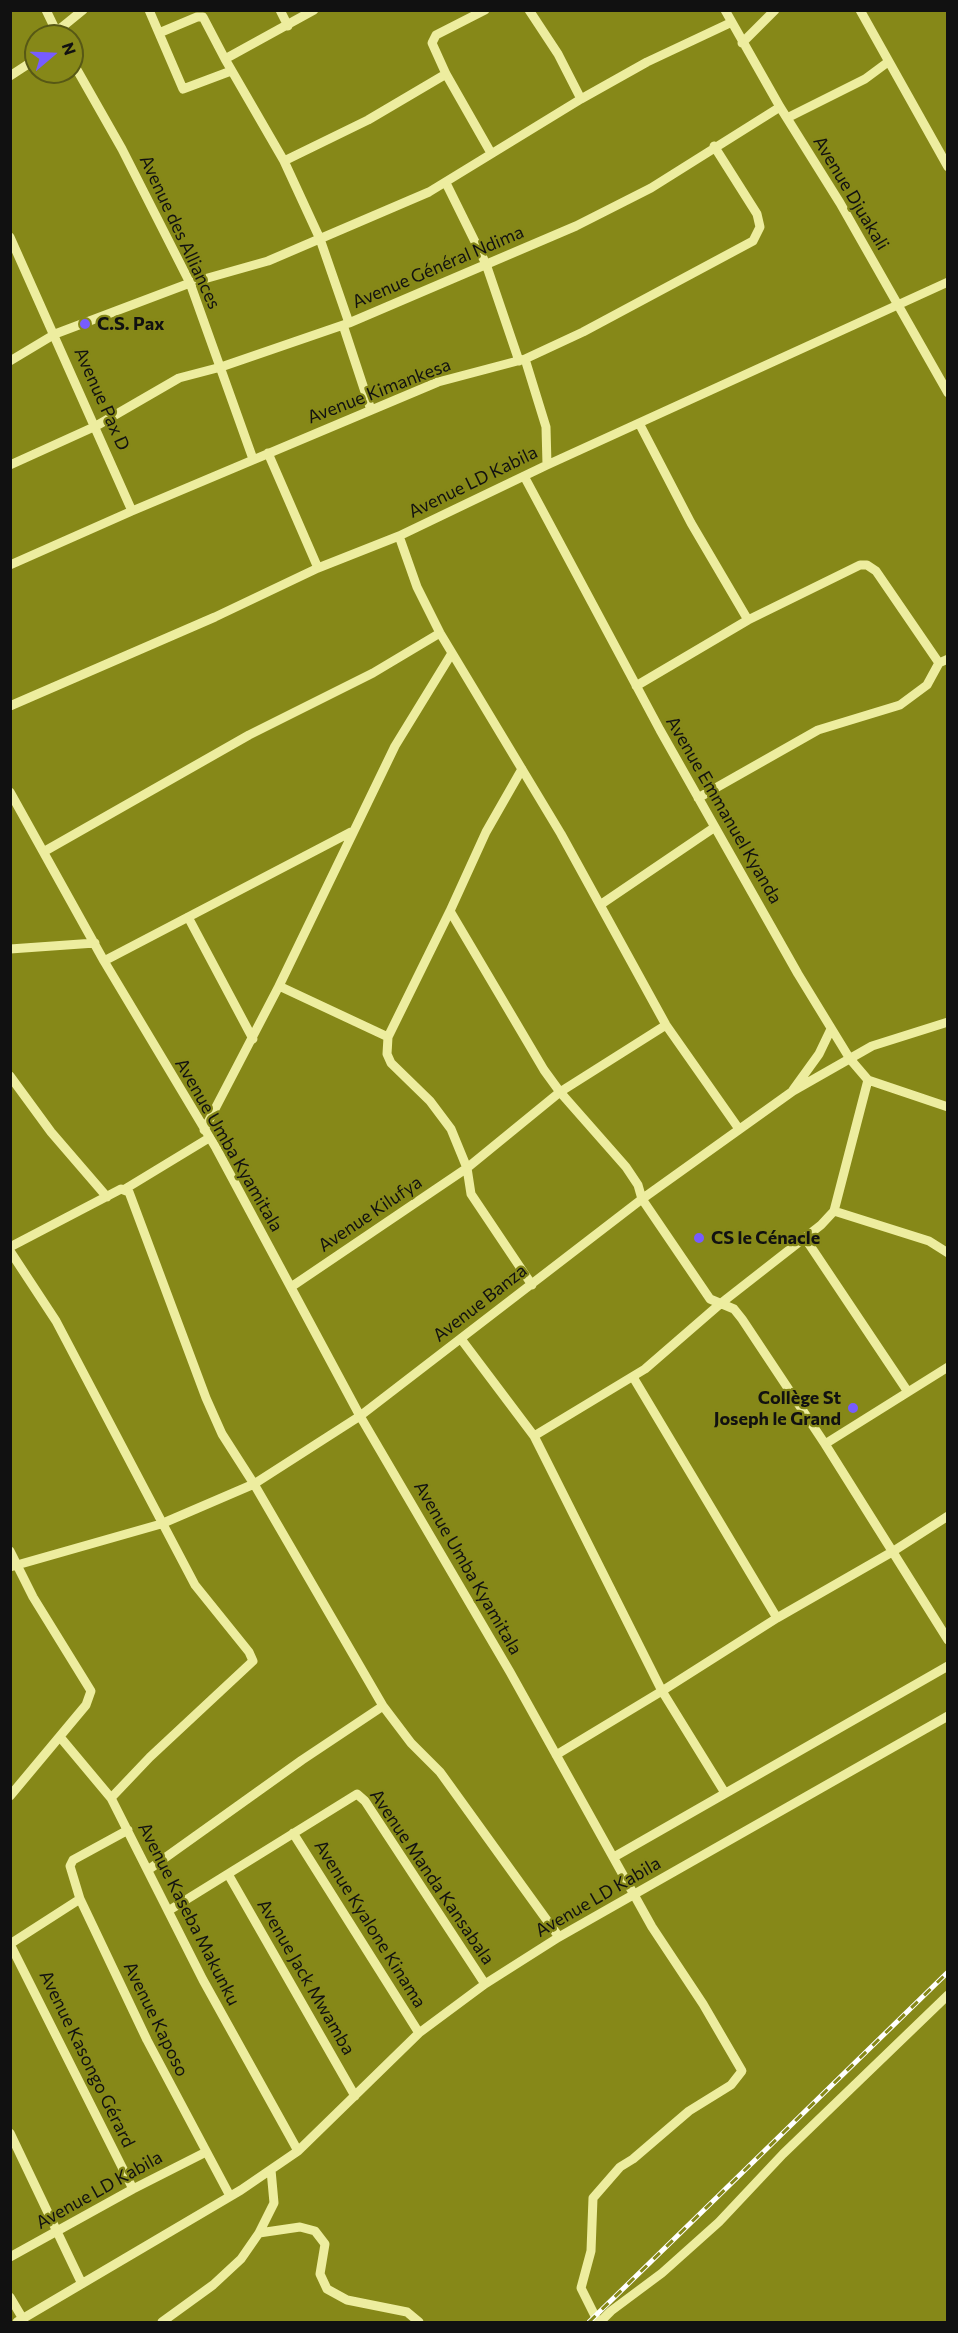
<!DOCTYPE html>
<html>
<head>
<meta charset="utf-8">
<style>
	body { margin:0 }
	#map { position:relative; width:958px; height:2333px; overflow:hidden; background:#868818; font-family:Commissioner,sans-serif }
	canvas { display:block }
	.frame { position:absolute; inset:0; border:12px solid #111; pointer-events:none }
	.north { position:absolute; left:24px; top:24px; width:60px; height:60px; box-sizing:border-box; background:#868818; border:2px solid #575815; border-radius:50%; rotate:71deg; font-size:16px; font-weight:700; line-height:24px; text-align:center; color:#111 }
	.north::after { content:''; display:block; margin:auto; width:21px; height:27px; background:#775cff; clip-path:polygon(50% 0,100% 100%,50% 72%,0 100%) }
</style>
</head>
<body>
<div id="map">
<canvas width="958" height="2333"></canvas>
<div class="frame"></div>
<div class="north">N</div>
</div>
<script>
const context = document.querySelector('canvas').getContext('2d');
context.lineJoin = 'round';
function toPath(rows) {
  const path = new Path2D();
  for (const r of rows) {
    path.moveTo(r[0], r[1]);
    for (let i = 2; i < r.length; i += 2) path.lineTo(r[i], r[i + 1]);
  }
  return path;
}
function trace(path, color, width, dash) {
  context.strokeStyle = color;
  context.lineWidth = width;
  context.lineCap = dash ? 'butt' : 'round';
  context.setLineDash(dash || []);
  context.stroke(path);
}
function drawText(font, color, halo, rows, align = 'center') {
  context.font = font + ' Commissioner,sans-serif';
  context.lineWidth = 4.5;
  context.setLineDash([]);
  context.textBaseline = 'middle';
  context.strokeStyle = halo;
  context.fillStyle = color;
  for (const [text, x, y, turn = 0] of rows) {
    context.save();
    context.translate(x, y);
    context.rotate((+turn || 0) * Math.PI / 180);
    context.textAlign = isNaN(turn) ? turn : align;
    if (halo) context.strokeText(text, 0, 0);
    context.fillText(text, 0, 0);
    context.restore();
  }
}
trace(toPath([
	[46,10,58,35],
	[149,10,183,89,231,71],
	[280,10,288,26],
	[485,10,436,35,432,43,446,74,491,153],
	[529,10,558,54,581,99],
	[725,10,780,107,840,203,948,393],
	[860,10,948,167],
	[56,32,83,10],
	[159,33,197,17,203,17,225,59,314,10],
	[742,43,775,10],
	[225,59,284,161,320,239,349,323],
	[72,61,122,149,190,283,253,459],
	[10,76,36,59],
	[787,118,865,79,888,62],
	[284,161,368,120,446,74],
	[446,183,486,264,519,361],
	[10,237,132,511],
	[343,325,371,410],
	[525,359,546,427,547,465],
	[10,361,55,334,190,283,268,261,429,192,581,99,647,62,730,23],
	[639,423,691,523,748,620],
	[268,453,318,568],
	[10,465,96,426,179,378,221,367,349,323,576,226,651,188,780,107],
	[524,476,660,730,798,974,850,1059,868,1080,948,1107],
	[399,536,417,587,440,633,561,834,666,1025,739,1129],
	[10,565,132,511,438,382,525,359,583,332,753,241,760,227,757,214,714,146],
	[636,686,748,620,860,565,867,565,876,571,939,663,948,659],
	[10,706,215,617,318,568,399,536,547,465,948,282],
	[522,769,486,832,450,911,544,1070,560,1092,467,1168,471,1194,532,1285],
	[10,792,104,961,216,1148,360,1416,510,1672,652,1927,703,2004,742,2071,731,2085,689,2111,633,2159,620,2167,593,2198,591,2251,581,2288,598,2322],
	[698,798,818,730,900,705,927,685,939,663],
	[45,851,249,735,373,673,440,633],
	[600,905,715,827],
	[188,917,253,1039],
	[10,949,95,943],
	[104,961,351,832],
	[279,986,388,1037,450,911],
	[666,1025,560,1092,626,1167,638,1185,642,1199,710,1299,734,1309,742,1319,825,1444,948,1640],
	[10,1076,51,1132,107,1197],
	[793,1090,819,1054,831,1029],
	[204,1130,279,986,395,746,452,653],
	[125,1189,209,1138],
	[834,1211,929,1241,948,1253],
	[805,1238,908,1392],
	[10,1247,121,1189,129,1192,206,1398,222,1434,254,1484,383,1706,411,1743,440,1772,559,1937],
	[10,1251,56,1321,195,1585,249,1652,253,1661,150,1757,111,1798],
	[291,1287,467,1168,451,1129,430,1101,391,1063,387,1054,388,1037],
	[461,1339,534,1436,662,1691,725,1793],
	[633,1377,777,1618],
	[534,1436,645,1369,720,1304,821,1225,834,1211,868,1080],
	[825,1444,948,1367],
	[10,1551,33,1597,91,1691,86,1705,10,1796],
	[10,1567,161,1524,254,1484,360,1416,642,1199,793,1091,872,1046,948,1022],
	[60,1737,111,1798,203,1980,298,2151],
	[556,1755,662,1691,777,1618,892,1552,948,1516],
	[128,1830,73,1860,70,1866,80,1899,147,2040,230,2196],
	[293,1833,419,2033],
	[614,1857,948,1666],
	[148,1870,302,1760,383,1706],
	[228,1874,355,2096],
	[168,1911,357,1794,365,1801,485,1984],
	[10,1944,133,2189],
	[10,1944,80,1899],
	[10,2133,82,2284],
	[259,2233,300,2227,315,2231,325,2244,320,2274,327,2289,347,2300,407,2312,419,2322],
	[10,2257,133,2189,204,2153],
	[10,2297,23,2319],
	[17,2322,241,2190,298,2151,419,2033,485,1984,559,1937,948,1716],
	[162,2322,213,2285,241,2259,259,2233,274,2203,271,2170],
	[600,2322,611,2311,662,2273,719,2222,783,2154,948,1995]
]), '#eded9f', 9);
const rail = toPath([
	[589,2322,948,1972]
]);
trace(rail, '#fff', 5);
trace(rail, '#868818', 3, [9]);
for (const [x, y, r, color] of [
	[85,324,6,"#775cff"],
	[699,1238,6,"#775cff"],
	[853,1408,6,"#775cff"]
]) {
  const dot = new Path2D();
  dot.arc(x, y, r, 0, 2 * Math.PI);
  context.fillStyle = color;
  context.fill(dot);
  trace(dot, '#868818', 2);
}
drawText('18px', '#111', '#868818', [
	["Avenue Djuakali",851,193,59],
	["Avenue des Alliances",180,232,65],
	["Avenue Général Ndima",438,267,-23],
	["Avenue Kimankesa",379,391,-21],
	["Avenue Pax D",102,399,66],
	["Avenue LD Kabila",473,482,-26],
	["Avenue Emmanuel Kyanda",724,810,60],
	["Avenue Umba Kyamitala",229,1145,60],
	["Avenue Kilufya",370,1214,-34],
	["Avenue Banza",480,1303,-38],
	["Avenue Umba Kyamitala",468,1568,60],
	["Avenue Manda Kansabala",432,1877,56],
	["Avenue LD Kabila",598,1897,-30],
	["Avenue Kaseba Makunku",189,1914,63],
	["Avenue Kyalone Kinama",370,1924,58],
	["Avenue Jack Mwamba",306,1977,60],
	["Avenue Kaposo",156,2019,64],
	["Avenue Kasongo Gérard",87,2059,64],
	["Avenue LD Kabila",99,2190,-29]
]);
drawText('bold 18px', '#111', '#868818', [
	["C.S. Pax",97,324],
	["CS le Cénacle",711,1238],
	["Collège St",841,1398,"right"],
	["Joseph le Grand",841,1419,"right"]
], 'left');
</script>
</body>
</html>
